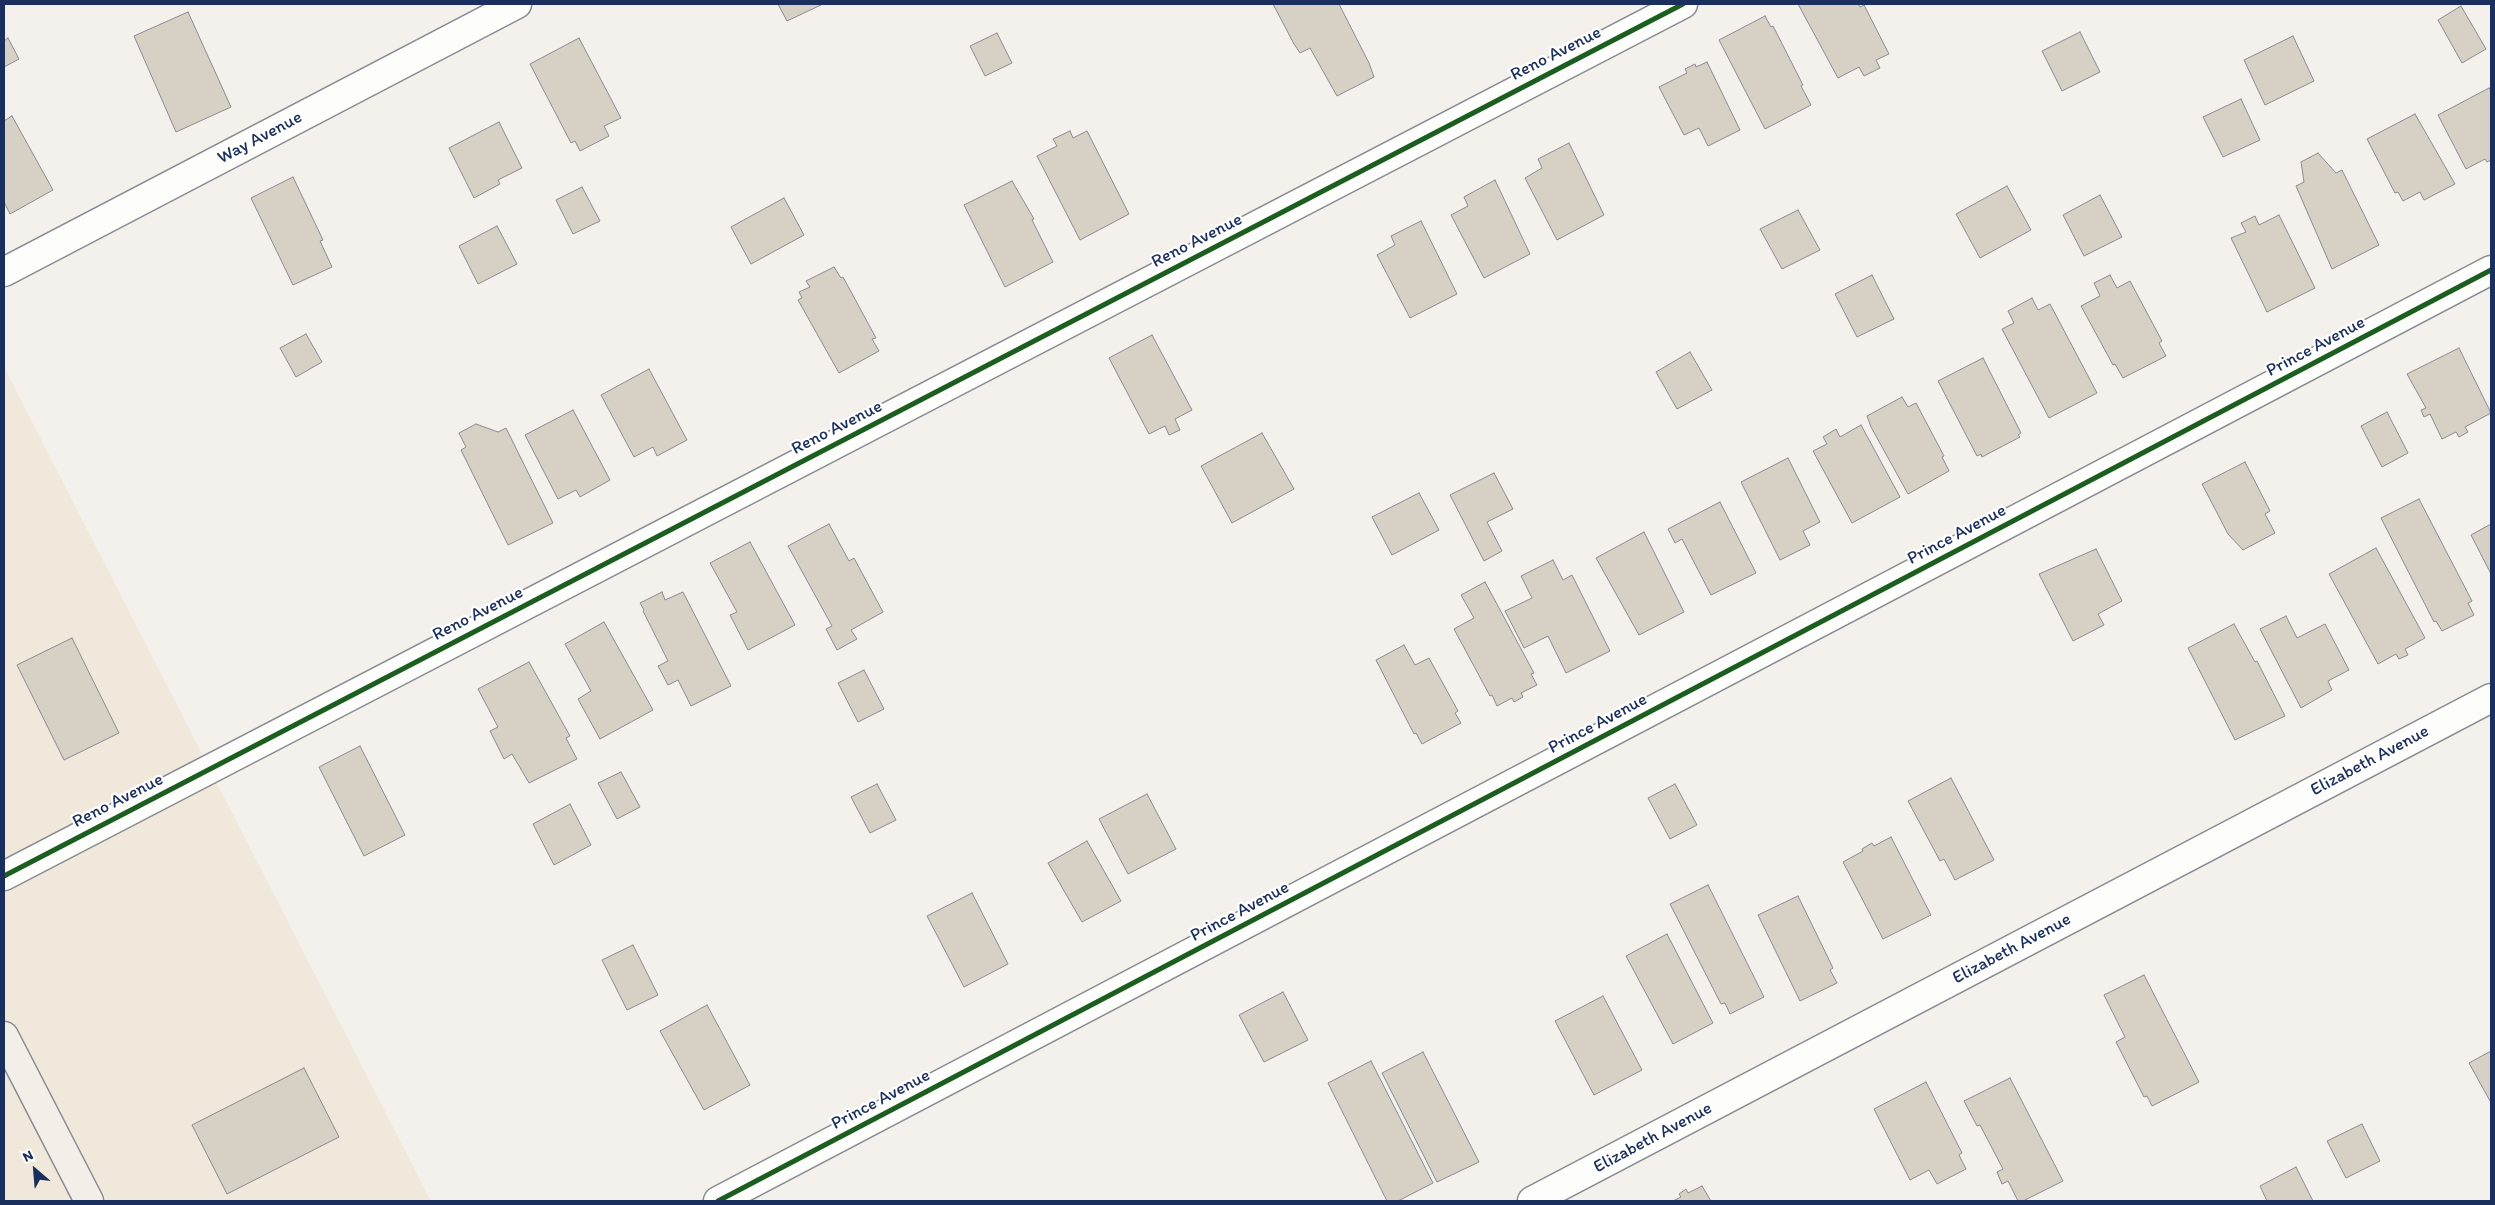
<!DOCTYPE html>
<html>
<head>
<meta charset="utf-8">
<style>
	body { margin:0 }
	#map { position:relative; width:2495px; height:1205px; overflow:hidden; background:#f4f1ec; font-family:Itim,sans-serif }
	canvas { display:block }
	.frame { position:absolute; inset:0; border:5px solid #1b2f5e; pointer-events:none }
	.north { position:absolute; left:10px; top:1145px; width:50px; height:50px; -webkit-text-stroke:4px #fff; paint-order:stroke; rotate:333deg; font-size:14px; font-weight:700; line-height:20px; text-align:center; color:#1b2f5e }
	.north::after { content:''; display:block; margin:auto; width:18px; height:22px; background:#1b2f5e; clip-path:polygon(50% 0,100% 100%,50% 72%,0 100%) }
</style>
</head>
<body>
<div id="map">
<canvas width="2495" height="1205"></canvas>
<div class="frame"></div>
<div class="north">N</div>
</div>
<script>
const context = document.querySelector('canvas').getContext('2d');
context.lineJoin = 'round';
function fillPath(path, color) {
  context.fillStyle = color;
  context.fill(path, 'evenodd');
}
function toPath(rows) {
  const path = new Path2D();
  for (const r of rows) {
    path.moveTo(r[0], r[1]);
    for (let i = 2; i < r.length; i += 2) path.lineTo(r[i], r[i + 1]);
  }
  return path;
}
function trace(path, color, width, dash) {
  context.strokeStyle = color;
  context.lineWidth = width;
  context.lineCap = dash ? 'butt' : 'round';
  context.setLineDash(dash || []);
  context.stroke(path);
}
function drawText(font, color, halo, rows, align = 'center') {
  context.font = font + ' Itim,sans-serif';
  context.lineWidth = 4.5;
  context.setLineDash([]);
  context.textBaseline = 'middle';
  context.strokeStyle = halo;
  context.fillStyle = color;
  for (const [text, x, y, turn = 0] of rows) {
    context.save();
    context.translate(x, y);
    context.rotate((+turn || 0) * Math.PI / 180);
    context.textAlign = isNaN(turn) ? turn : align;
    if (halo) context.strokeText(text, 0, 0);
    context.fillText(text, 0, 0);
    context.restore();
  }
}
fillPath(toPath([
	[4,367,431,1201,4,1201]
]), '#f0e9db');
const building = toPath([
	[778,4,823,4,787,21,778,4],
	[1273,4,1339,4,1369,63,1374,77,1337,96,1310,48,1300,53,1294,44,1273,4],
	[1798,4,1858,4,1860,7,1864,5,1889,54,1876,60,1880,68,1864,76,1859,67,1838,78,1798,4],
	[2461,6,2486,49,2462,63,2438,20,2461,6],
	[188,12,231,107,176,132,134,36,188,12],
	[1765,16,1771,27,1773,26,1803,85,1801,86,1811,105,1765,129,1719,40,1765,16],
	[2080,32,2100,72,2062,91,2042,51,2080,32],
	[997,33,1012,63,985,76,970,46,997,33],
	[2293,36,2314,81,2265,105,2244,60,2293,36],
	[8,38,19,59,4,67,4,41,8,38],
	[579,38,621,118,604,126,609,136,580,151,575,141,571,143,530,64,579,38],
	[1707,62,1740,130,1708,146,1699,128,1684,135,1659,87,1687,73,1685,69,1695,64,1696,67,1707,62],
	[2489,88,2491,91,2491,160,2487,162,2485,159,2466,169,2438,115,2489,88],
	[2241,99,2260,140,2223,157,2203,117,2241,99],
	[2415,114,2455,184,2424,200,2420,192,2403,201,2398,192,2395,193,2367,139,2415,114],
	[12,116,53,190,10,214,4,202,4,121,12,116],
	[499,122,522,168,498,180,500,184,474,198,449,148,499,122],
	[1070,131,1073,138,1087,131,1129,214,1080,240,1037,156,1057,146,1053,139,1070,131],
	[1569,143,1604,215,1557,240,1525,178,1542,168,1538,159,1569,143],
	[2318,153,2336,173,2342,170,2379,245,2332,269,2296,186,2304,182,2301,162,2318,153],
	[293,177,323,240,320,241,332,267,293,285,251,198,293,177],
	[1495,180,1530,254,1484,278,1451,215,1468,206,1464,197,1495,180],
	[1012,181,1034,219,1032,220,1053,262,1005,287,964,205,1012,181],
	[2007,186,2031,230,1980,258,1956,214,2007,186],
	[582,187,600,221,573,234,556,200,582,187],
	[2100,195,2122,237,2084,256,2063,215,2100,195],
	[784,198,804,235,751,264,731,227,784,198],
	[1798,210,1820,250,1782,269,1760,229,1798,210],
	[2279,215,2315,288,2267,312,2231,238,2246,232,2241,223,2255,216,2259,225,2279,215],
	[1421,221,1457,294,1410,318,1377,255,1395,245,1391,236,1421,221],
	[497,226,517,264,478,284,459,246,497,226],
	[834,267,841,278,843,277,876,338,872,339,879,351,839,373,798,300,802,298,799,292,810,287,806,281,834,267],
	[1872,275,1894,319,1857,337,1835,294,1872,275],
	[2110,275,2117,288,2130,281,2162,341,2159,343,2166,356,2123,378,2115,364,2113,365,2081,306,2100,296,2094,283,2110,275],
	[2032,298,2038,310,2050,304,2097,393,2049,418,2002,329,2014,323,2008,311,2032,298],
	[306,334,322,362,296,377,280,348,306,334],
	[1152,335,1192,410,1175,419,1180,430,1169,435,1165,426,1149,434,1109,358,1152,335],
	[2459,348,2491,413,2465,427,2468,432,2459,437,2456,432,2442,439,2430,414,2424,417,2421,410,2426,408,2407,374,2459,348],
	[1690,352,1712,390,1677,409,1656,372,1690,352],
	[1983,358,2021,433,2018,435,2020,437,1982,457,1981,454,1977,456,1938,381,1983,358],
	[649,369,687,440,657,456,653,447,634,457,601,395,649,369],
	[1902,397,1908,407,1916,403,1944,456,1942,457,1949,471,1908,494,1871,427,1867,416,1902,397],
	[573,410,610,480,580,497,576,490,558,499,525,435,573,410],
	[2387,412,2408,453,2382,467,2361,426,2387,412],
	[476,424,498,432,506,428,553,523,508,545,461,450,466,447,459,433,476,424],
	[1861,425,1900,497,1852,523,1813,451,1827,444,1823,437,1836,429,1840,437,1861,425],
	[1262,433,1294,489,1232,523,1201,466,1262,433],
	[1788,458,1820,522,1803,531,1810,545,1780,560,1741,482,1788,458],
	[2245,462,2270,511,2265,514,2275,533,2243,550,2228,534,2202,484,2245,462],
	[1494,473,1513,509,1487,522,1502,551,1484,561,1450,495,1494,473],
	[1419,493,1439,530,1392,555,1372,517,1419,493],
	[2419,499,2472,601,2468,603,2474,615,2442,631,2436,621,2434,622,2381,518,2419,499],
	[1720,502,1756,573,1711,595,1682,539,1675,543,1668,529,1720,502],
	[829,524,849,561,854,558,883,612,851,630,857,639,837,650,826,629,832,626,788,546,829,524],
	[2491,524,2491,574,2471,535,2491,524],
	[1644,532,1684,612,1639,635,1596,558,1644,532],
	[750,542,795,625,748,650,730,615,737,612,710,563,750,542],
	[2376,548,2425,638,2405,649,2408,655,2399,659,2396,654,2378,664,2329,574,2376,548],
	[2096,549,2122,601,2098,614,2104,625,2073,641,2039,574,2096,549],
	[1553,560,1563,580,1572,575,1610,651,1566,673,1548,636,1524,648,1505,611,1532,598,1521,576,1553,560],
	[1485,582,1534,673,1531,674,1537,685,1521,693,1523,697,1514,702,1512,698,1497,706,1492,695,1490,696,1454,629,1474,618,1461,595,1485,582],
	[662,592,665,600,683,592,731,686,691,706,678,680,668,685,658,666,668,661,643,611,644,610,640,603,662,592],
	[2286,616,2297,638,2325,624,2349,670,2328,681,2332,690,2301,708,2260,629,2286,616],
	[604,622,653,710,600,739,578,699,591,691,565,644,604,622],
	[2234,624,2255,662,2257,661,2285,716,2235,740,2188,648,2234,624],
	[72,638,119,733,64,760,17,665,72,638],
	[1404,645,1415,665,1429,658,1458,711,1455,713,1461,723,1422,744,1416,733,1414,734,1376,660,1404,645],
	[529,662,570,736,566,738,577,759,529,783,512,754,504,759,490,731,498,727,478,689,529,662],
	[864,670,884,709,858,722,838,683,864,670],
	[360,746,405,835,364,856,319,767,360,746],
	[621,772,640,807,617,819,598,783,621,772],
	[1951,778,1994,860,1955,880,1944,859,1940,861,1908,801,1951,778],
	[877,784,896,820,870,833,851,797,877,784],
	[1675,784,1697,825,1670,839,1648,798,1675,784],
	[1147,794,1176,849,1128,874,1099,819,1147,794],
	[570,804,591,845,554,865,533,824,570,804],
	[1891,837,1931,915,1883,939,1843,862,1863,851,1862,849,1872,843,1874,846,1891,837],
	[1087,841,1121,901,1082,922,1048,863,1087,841],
	[1708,885,1764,997,1730,1014,1725,1003,1721,1004,1670,904,1708,885],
	[972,893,1008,964,964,987,927,916,972,893],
	[1798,896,1833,968,1830,970,1837,983,1800,1001,1758,915,1798,896],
	[1667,934,1713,1023,1673,1044,1626,956,1667,934],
	[633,945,658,995,627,1010,602,960,633,945],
	[2144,975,2199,1082,2152,1106,2147,1096,2144,1097,2116,1042,2125,1037,2104,995,2144,975],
	[1283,992,1308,1040,1264,1062,1239,1015,1283,992],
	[1603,996,1642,1070,1594,1095,1555,1021,1603,996],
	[707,1005,750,1085,704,1110,660,1031,707,1005],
	[2491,1051,2491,1100,2490,1101,2469,1063,2491,1051],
	[1423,1052,1479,1162,1437,1182,1382,1073,1423,1052],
	[1371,1061,1433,1183,1398,1201,1387,1201,1328,1083,1371,1061],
	[304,1068,339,1137,227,1194,192,1125,304,1068],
	[2010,1078,2063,1181,2023,1201,2018,1201,2008,1181,2002,1184,1997,1172,2003,1169,1980,1125,1977,1126,1964,1101,2010,1078],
	[1926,1082,1962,1153,1959,1155,1966,1169,1937,1184,1929,1170,1910,1180,1874,1109,1926,1082],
	[2362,1124,2380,1161,2346,1178,2327,1141,2362,1124],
	[2296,1167,2313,1201,2267,1201,2260,1186,2296,1167],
	[1702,1186,1711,1201,1673,1201,1681,1197,1679,1194,1686,1189,1688,1193,1702,1186]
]);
fillPath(building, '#d7d1c5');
trace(building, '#898b92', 1);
const minor = toPath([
	[4,272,517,4],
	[4,876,1683,4],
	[718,1201,2491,270],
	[1532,1201,2491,698]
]);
const major = toPath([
	[4,1036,89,1201]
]);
trace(minor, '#898b92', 31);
trace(major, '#898b92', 31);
trace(minor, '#fdfdfc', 28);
trace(major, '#f3efe8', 28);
trace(toPath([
	[4,876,1683,4],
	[718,1201,2491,270]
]), '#1b5e20', 5);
drawText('18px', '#1b2f5e', '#fff', [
	["Reno Avenue",1556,54,-27],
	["Way Avenue",260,138,-28],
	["Reno Avenue",1197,241,-27],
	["Prince Avenue",2316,347,-28],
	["Reno Avenue",837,428,-27],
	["Prince Avenue",1957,535,-28],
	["Reno Avenue",478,614,-27],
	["Prince Avenue",1598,724,-28],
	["Elizabeth Avenue",2370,761,-28],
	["Reno Avenue",118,801,-27],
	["Prince Avenue",1240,912,-28],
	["Elizabeth Avenue",2012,949,-28],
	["Prince Avenue",881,1100,-28],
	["Elizabeth Avenue",1653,1138,-28]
]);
</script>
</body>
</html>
